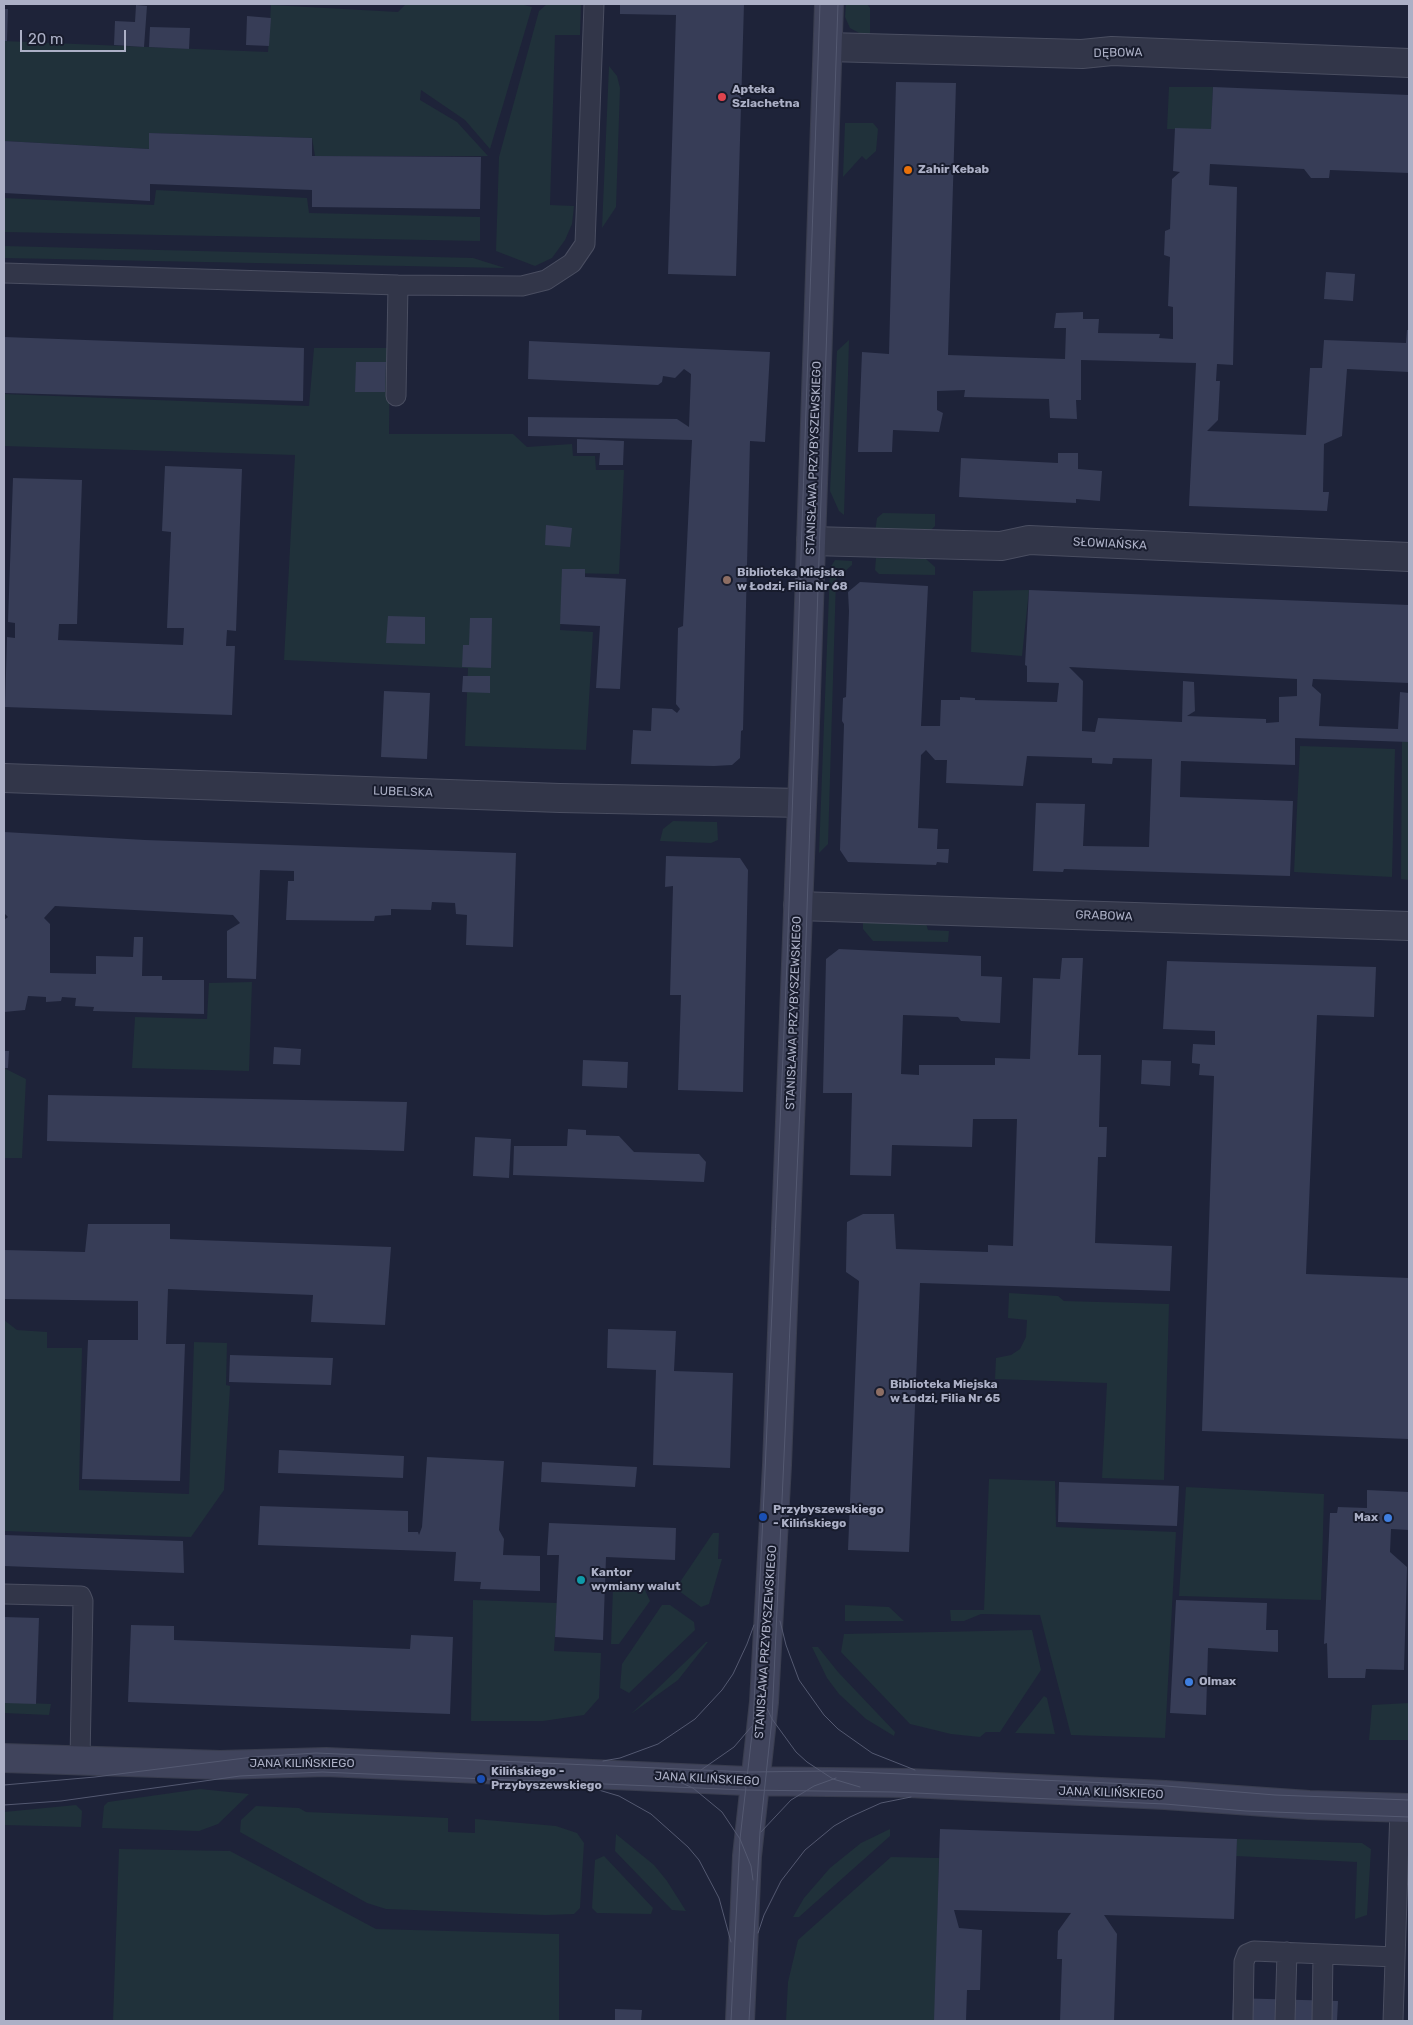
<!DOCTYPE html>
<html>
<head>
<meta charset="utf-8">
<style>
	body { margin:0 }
	#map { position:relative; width:1413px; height:2025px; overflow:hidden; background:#1e2339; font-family:Rubik,sans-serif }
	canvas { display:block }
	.frame { position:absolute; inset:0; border:5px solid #acb0c6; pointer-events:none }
	.scale { position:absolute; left:20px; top:30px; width:106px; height:22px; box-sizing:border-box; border:2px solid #acb0c6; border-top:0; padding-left:6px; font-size:15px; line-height:18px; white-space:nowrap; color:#acb0c6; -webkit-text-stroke:4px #181c2d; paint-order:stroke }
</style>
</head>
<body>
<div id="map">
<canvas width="1413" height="2025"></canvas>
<div class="frame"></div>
<div class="scale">20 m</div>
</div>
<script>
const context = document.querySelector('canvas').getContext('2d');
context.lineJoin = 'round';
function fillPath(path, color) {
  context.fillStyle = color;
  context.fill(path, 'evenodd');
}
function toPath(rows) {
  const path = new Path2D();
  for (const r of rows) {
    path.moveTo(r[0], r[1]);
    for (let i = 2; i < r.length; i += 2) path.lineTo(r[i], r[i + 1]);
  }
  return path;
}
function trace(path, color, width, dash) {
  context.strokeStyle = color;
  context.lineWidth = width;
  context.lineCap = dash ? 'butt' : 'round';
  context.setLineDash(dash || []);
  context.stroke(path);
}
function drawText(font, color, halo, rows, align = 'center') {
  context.font = font + ' Rubik,sans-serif';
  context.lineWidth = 4;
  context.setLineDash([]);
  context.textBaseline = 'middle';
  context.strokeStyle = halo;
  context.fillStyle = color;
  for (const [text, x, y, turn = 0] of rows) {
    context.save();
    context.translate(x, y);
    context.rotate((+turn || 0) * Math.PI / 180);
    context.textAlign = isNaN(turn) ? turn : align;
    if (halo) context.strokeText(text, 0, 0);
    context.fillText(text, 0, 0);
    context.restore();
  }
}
fillPath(toPath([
	[406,4,520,4,532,7,490,149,465,120,421,90,420,100,457,122,488,156,315,156,312,138,149,133,149,149,4,141,4,41,268,52,271,5,398,12],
	[547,4,581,4,580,35,555,35,550,205,574,206,572,224,565,240,552,258,535,266,496,251,499,157,539,11],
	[846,4,867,4,870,8,870,34,861,34,850,28,845,17],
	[609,66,617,76,620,88,616,207,602,228],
	[1169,87,1213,87,1211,129,1167,129],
	[845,123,873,123,878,129,876,151,866,160,862,156,843,177],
	[156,190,307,198,309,213,480,217,480,241,4,232,4,198,154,205],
	[4,246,473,258,505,268,4,258],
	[849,340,844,515,839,511,830,491,837,351],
	[314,348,390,348,389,434,513,434,527,447,572,444,573,456,595,456,596,470,624,470,619,574,564,573,560,630,593,632,586,750,465,746,468,668,284,660,295,455,4,446,4,394,309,406],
	[883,513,935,514,935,526,928,533,875,532,877,518],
	[876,558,926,559,935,567,935,575,879,574,875,570],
	[835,560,852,561,852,565,836,579,828,844,819,853,830,568],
	[1029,590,1022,656,971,652,973,591],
	[1402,741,1409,742,1409,880,1401,879],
	[1300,746,1395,749,1392,877,1294,872],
	[673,821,717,822,718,840,711,843,660,841,663,829],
	[863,916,925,920,928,930,949,931,948,942,873,941,863,929],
	[252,982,249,1071,132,1068,135,1017,207,1019,209,983],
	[4,1068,26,1079,22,1158,4,1158],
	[1009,1293,1058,1296,1064,1301,1169,1304,1164,1480,1102,1478,1107,1383,995,1379,996,1358,1011,1355,1020,1349,1026,1337,1027,1320,1008,1318],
	[4,1320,17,1330,47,1332,47,1348,82,1348,79,1490,189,1494,194,1342,227,1343,226,1385,230,1386,224,1490,191,1537,4,1531],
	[989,1479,1055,1481,1056,1527,1176,1532,1165,1738,1071,1735,1040,1615,981,1614,964,1621,951,1621,950,1610,984,1610],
	[1186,1487,1324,1494,1321,1600,1179,1596],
	[713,1533,719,1533,718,1559,722,1559,709,1604,701,1607,679,1591,678,1585],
	[613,1587,644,1588,650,1601,619,1644,611,1644],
	[473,1600,557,1603,554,1651,601,1653,599,1698,584,1715,543,1721,471,1721],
	[662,1605,670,1605,694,1622,695,1630,629,1693,620,1688,622,1664],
	[845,1605,889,1607,904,1621,845,1621],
	[1032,1630,1041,1670,1000,1732,986,1732,980,1737,951,1734,910,1724,841,1652,844,1634],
	[706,1642,708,1642,678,1680,631,1714],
	[812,1647,818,1647,838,1672,895,1732,894,1736,866,1719,839,1694,827,1678],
	[1044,1696,1047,1698,1055,1734,1015,1733],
	[4,1702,51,1704,49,1715,4,1713],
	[1409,1703,1409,1740,1369,1740,1372,1705],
	[200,1789,249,1794,218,1824,199,1831,102,1828,104,1806,108,1802],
	[76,1805,82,1811,81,1827,4,1825,4,1812],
	[256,1806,299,1808,306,1812,448,1818,448,1832,475,1833,475,1819,556,1826,577,1833,584,1843,580,1908,574,1914,546,1915,386,1909,367,1903,240,1832,241,1820],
	[890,1829,890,1836,799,1917,793,1917,804,1898,830,1868,861,1843],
	[616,1834,654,1865,667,1881,686,1911,672,1910,615,1851],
	[1237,1839,1362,1843,1371,1849,1367,1915,1355,1919,1357,1862,1236,1856],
	[119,1849,230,1851,376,1929,559,1934,559,2021,113,2021],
	[604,1856,653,1908,651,1914,597,1913,592,1908,595,1860],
	[891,1857,939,1858,935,2021,786,2021,788,1982,798,1940]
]), '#20313a');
fillPath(toPath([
	[620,4,744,4,736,276,668,274,676,15,620,14],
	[136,5,147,6,144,47,114,45,115,21,135,22],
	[4,9,8,9,7,41,4,41],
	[247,16,271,18,269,46,246,45],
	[150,27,190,28,189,49,149,47],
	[896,82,956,83,948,355,1065,359,1066,328,1054,328,1056,313,1083,312,1083,319,1099,319,1098,333,1160,334,1159,338,1173,339,1173,307,1168,306,1170,257,1164,255,1165,231,1170,229,1172,179,1180,172,1173,171,1175,128,1211,129,1213,87,1409,95,1409,173,1330,170,1329,178,1311,178,1304,169,1210,164,1209,185,1237,187,1233,365,1217,364,1216,381,1220,381,1218,420,1207,431,1306,435,1310,368,1322,368,1324,340,1406,343,1407,330,1409,330,1409,372,1347,369,1342,436,1324,444,1323,492,1329,492,1327,511,1189,506,1196,363,1081,360,1081,400,1076,400,1077,419,1050,418,1049,399,964,397,965,390,937,391,937,410,943,413,939,432,893,430,892,452,858,452,862,352,889,354],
	[149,133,312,138,312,156,315,156,481,157,480,209,312,207,312,190,150,184,150,201,4,193,4,141,149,149],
	[1326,272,1355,274,1353,301,1324,299],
	[4,337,304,348,303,401,4,393],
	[529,341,770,352,765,442,750,441,743,730,741,731,740,758,732,765,714,766,631,764,633,730,651,731,652,708,672,709,677,713,680,709,676,704,678,628,683,626,692,440,528,436,528,417,677,419,689,427,691,374,684,369,675,378,663,376,662,382,658,385,528,379],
	[356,362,386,362,385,392,355,392],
	[577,439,624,441,623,465,599,465,600,453,577,453],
	[1058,453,1078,453,1078,469,1102,471,1100,501,1076,499,1076,503,959,497,961,458,1058,463],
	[165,466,242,469,236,631,227,630,226,646,235,646,232,715,5,707,7,637,15,638,15,623,8,622,13,478,82,480,77,624,59,624,58,640,183,645,184,628,167,628,171,532,162,531],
	[546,525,572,528,570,547,545,545],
	[562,569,585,569,585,577,626,579,620,689,596,688,600,626,560,624],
	[860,582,928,586,921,726,940,726,941,700,960,700,960,697,975,698,975,700,1057,702,1059,683,1027,682,1027,666,1025,665,1029,590,1409,605,1409,683,1313,679,1312,686,1321,694,1319,726,1398,729,1400,692,1409,693,1409,742,1295,738,1295,765,1181,761,1180,797,1293,801,1290,876,1064,869,1063,872,1033,871,1036,803,1085,804,1083,846,1149,847,1152,759,1113,758,1112,764,1092,763,1092,758,1027,756,1023,786,946,783,947,760,935,760,926,750,921,755,918,828,938,829,937,849,949,849,948,863,937,862,936,865,848,862,840,850,844,724,842,721,843,698,846,697,849,611,848,592],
	[1069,667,1297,679,1297,696,1279,697,1279,722,1266,723,1266,719,1187,716,1195,711,1194,682,1183,681,1182,722,1098,718,1095,732,1082,731,1083,681],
	[388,616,425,617,425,644,386,643],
	[470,618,492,618,491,668,462,667,463,645,469,645],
	[463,676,490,676,490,693,462,692],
	[384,691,430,693,427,759,381,757],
	[4,832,145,840,516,853,513,947,466,945,467,915,456,914,455,903,432,902,431,910,391,909,391,915,375,916,374,921,286,920,288,881,294,881,294,871,260,870,256,979,227,978,227,931,240,923,233,915,55,906,44,918,50,924,50,973,96,974,96,956,133,957,134,937,143,937,142,976,162,976,162,980,204,980,204,1014,93,1011,94,1007,75,1006,76,998,62,997,61,1001,46,1002,46,997,28,996,25,1010,4,1012,4,920,8,917,4,913],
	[666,856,740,858,748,870,743,1092,678,1090,681,995,670,995,673,886,665,887],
	[839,949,981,956,981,976,1002,977,1000,1023,961,1021,958,1017,903,1015,901,1074,919,1075,919,1065,995,1065,995,1058,1030,1059,1033,978,1060,979,1062,958,1083,958,1078,1055,1101,1055,1099,1127,1107,1127,1106,1157,1098,1157,1095,1243,1172,1246,1170,1291,920,1283,909,1552,848,1550,859,1281,846,1272,847,1222,863,1214,894,1214,896,1249,988,1252,988,1245,1013,1246,1017,1119,973,1119,972,1147,892,1145,891,1176,850,1175,852,1093,823,1093,826,959],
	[1167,961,1376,967,1374,1017,1317,1015,1306,1274,1409,1278,1408,1439,1202,1431,1214,1076,1199,1075,1200,1064,1192,1063,1192,1058,1193,1044,1215,1045,1215,1031,1163,1029],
	[274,1047,301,1049,300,1065,273,1064],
	[4,1051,9,1051,8,1068,4,1068],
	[583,1060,628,1062,627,1088,582,1086],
	[1142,1060,1171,1061,1170,1086,1141,1084],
	[48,1095,407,1102,404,1151,47,1141],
	[568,1129,586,1130,586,1135,619,1136,634,1152,699,1154,706,1162,704,1182,513,1175,514,1146,567,1146],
	[475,1137,511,1139,509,1178,473,1176],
	[88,1224,170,1224,170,1239,391,1247,385,1325,311,1322,313,1295,168,1289,166,1344,185,1344,180,1481,82,1479,88,1340,138,1340,138,1301,4,1299,4,1250,85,1252],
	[608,1329,676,1331,674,1371,733,1373,730,1468,653,1465,656,1370,607,1368],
	[230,1355,333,1358,331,1385,229,1382],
	[279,1450,404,1456,403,1478,278,1473],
	[427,1457,504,1461,499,1530,504,1539,503,1555,540,1556,540,1591,480,1589,481,1582,454,1581,456,1552,258,1545,260,1506,408,1511,408,1532,418,1532,419,1535,422,1527],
	[542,1462,637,1467,635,1487,541,1482],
	[1059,1482,1179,1486,1177,1526,1058,1522],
	[1367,1490,1409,1492,1409,1530,1391,1529,1390,1552,1407,1567,1404,1670,1366,1669,1365,1678,1328,1678,1327,1643,1324,1644,1330,1513,1337,1513,1338,1507,1367,1508],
	[549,1523,676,1528,675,1560,606,1557,603,1640,555,1637,559,1555,547,1555],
	[4,1535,183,1541,184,1573,4,1566],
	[1176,1600,1267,1603,1266,1630,1278,1630,1278,1652,1208,1648,1206,1715,1170,1713],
	[4,1617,39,1618,36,1704,4,1703],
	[131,1625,174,1626,174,1640,336,1646,410,1649,411,1635,453,1637,450,1714,128,1702],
	[940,1829,1237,1839,1234,1919,1104,1915,1117,1934,1114,2021,1060,2021,1062,1959,1057,1959,1058,1931,1071,1913,954,1910,959,1928,982,1930,980,1990,967,1990,966,2021,934,2021],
	[1233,1998,1338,2001,1337,2021,1232,2021],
	[615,2009,642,2010,641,2021,615,2021]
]), '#373d57');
const lane = toPath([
	[4,273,398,285,522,286,546,280,572,263,585,244,594,4],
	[396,396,398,285],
	[4,1594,81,1596,83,1601,80,1760],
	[1243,2021,1244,1962,1247,1954,1254,1951,1395,1957],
	[1285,2021,1287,1952],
	[1322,2021,1323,1954],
	[1393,2021,1400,1808]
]);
const street = toPath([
	[828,47,1082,54,1112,51,1409,63],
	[811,541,1001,546,1029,540,1409,557],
	[4,778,560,798,802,803],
	[798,906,1409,926]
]);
const secondary = toPath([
	[4,1758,220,1765,326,1762,747,1781,909,1783,1165,1795,1309,1805,1409,1808],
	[740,2021,747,1856,764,1702,777,1465,804,753,829,4]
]);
trace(lane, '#4a4e61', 21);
trace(street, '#4a4e61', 30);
trace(secondary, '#393d4f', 30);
trace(lane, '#323649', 19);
trace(street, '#323649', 28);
trace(secondary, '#40445c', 28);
trace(toPath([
	[780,1621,786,1645,799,1680,824,1715,838,1729,872,1753,915,1770],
	[759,1679,764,1702,772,1719,796,1752,807,1762,833,1779,860,1787],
	[603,1761,620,1758,658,1744,695,1719,722,1690,733,1674,747,1644,754,1625],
	[701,1770,734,1747,752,1726],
	[655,1771,693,1788,722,1812,740,1839,751,1866,753,1880],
	[4,1785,95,1777,253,1757,316,1753,748,1772,833,1771,1154,1785,1275,1795,1409,1800],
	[592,1788,619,1796,651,1814,688,1847,699,1860,719,1898,731,1942],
	[4,1805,61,1801,240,1776,322,1772,745,1790,893,1792,1165,1804,1246,1811,1409,1817],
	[761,1832,791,1800,814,1786,836,1778],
	[758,1933,764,1915,781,1881,805,1850,834,1826,850,1817,881,1803,911,1797],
	[731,2021,740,1839,753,1725,764,1495,787,962,820,4],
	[749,2021,760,1832,772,1719,801,1085,838,4]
]), '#545971', 1);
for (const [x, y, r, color] of [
	[722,97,5,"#e0444e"],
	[908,170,5,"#e8710a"],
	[727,580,5,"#8d6e63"],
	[880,1392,5,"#8d6e63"],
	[763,1517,5,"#1a4fb4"],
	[1388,1518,5,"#3f7fe0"],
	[581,1580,5,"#0f9aa8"],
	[1189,1682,5,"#3f7fe0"],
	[481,1779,5,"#1a4fb4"]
]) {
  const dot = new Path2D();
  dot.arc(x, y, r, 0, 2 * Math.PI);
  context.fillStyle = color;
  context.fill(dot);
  trace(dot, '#181c2d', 2);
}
drawText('12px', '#acb0c6', '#181c2d', [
	["DĘBOWA",1118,53,-1],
	["STANISŁAWA PRZYBYSZEWSKIEGO",814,458,-88],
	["SŁOWIAŃSKA",1110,544,3],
	["LUBELSKA",403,792,2],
	["GRABOWA",1104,916,2],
	["STANISŁAWA PRZYBYSZEWSKIEGO",794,1013,-88],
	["STANISŁAWA PRZYBYSZEWSKIEGO",766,1642,-86],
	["JANA KILIŃSKIEGO",302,1764],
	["JANA KILIŃSKIEGO",707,1779,3],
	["JANA KILIŃSKIEGO",1111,1793,2]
]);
drawText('bold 12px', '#acb0c6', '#181c2d', [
	["Apteka",732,90],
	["Szlachetna",732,104],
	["Zahir Kebab",918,170],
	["Biblioteka Miejska",737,573],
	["w Łodzi, Filia Nr 68",737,587],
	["Biblioteka Miejska",890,1385],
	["w Łodzi, Filia Nr 65",890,1399],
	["Przybyszewskiego",773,1510],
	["- Kilińskiego",773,1524],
	["Max",1378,1518,"right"],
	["Kantor",591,1573],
	["wymiany walut",591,1587],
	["Olmax",1199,1682],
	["Kilińskiego -",491,1772],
	["Przybyszewskiego",491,1786]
], 'left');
</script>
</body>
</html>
